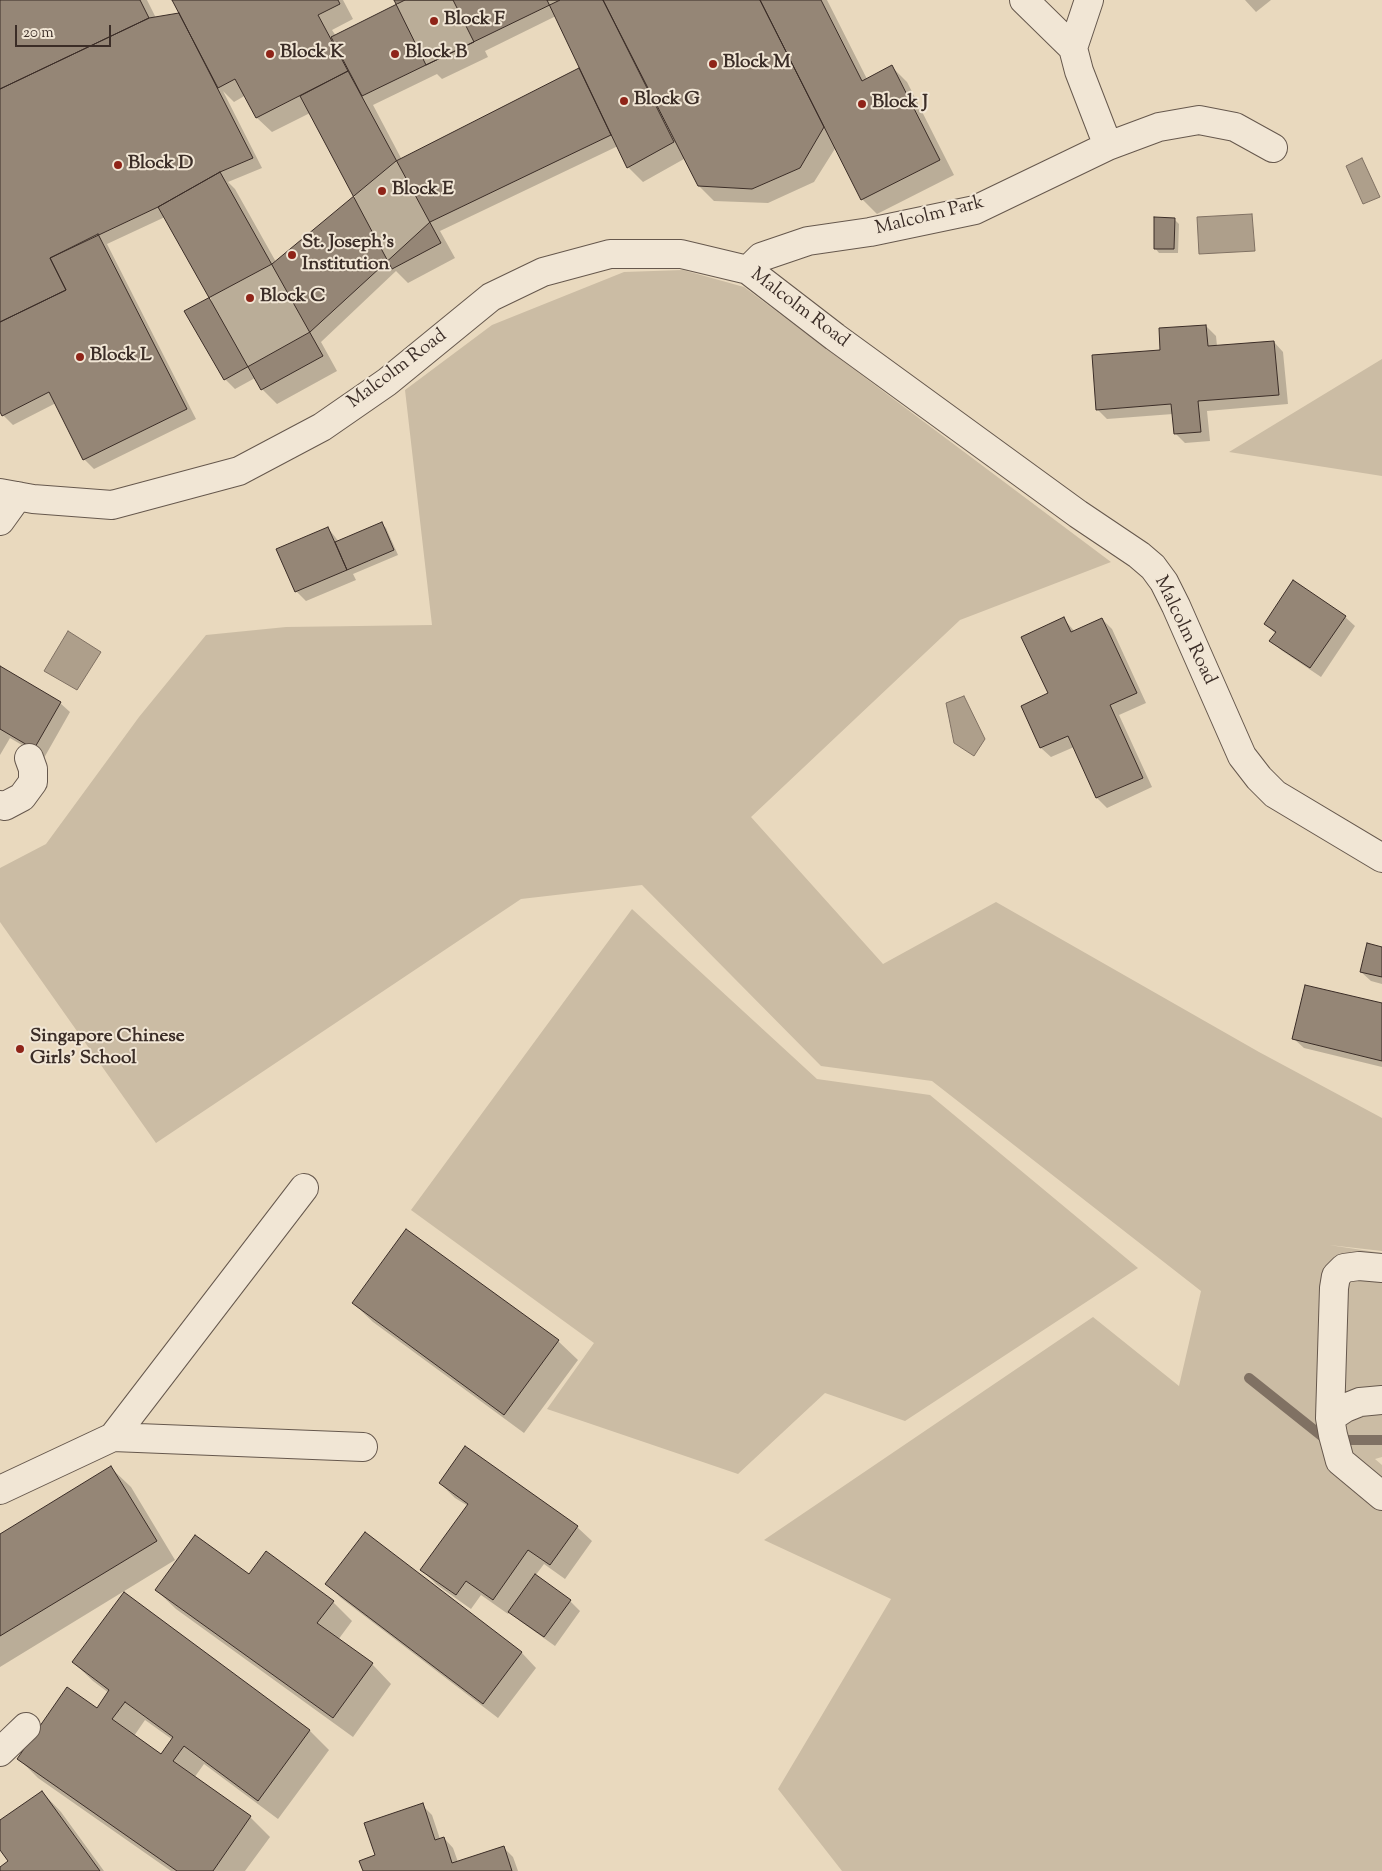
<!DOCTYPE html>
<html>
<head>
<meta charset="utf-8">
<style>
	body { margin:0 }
	#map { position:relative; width:1382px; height:1871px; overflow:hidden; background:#e9d9be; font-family:"Sorts Mill Goudy",serif }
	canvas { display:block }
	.scale { position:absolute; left:15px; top:25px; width:96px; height:22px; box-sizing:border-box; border:2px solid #3b2d27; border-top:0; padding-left:6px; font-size:15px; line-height:18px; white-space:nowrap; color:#3b2d27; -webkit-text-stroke:4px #f1e6d5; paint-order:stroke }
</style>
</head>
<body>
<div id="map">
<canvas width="1382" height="1871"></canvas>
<div class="scale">20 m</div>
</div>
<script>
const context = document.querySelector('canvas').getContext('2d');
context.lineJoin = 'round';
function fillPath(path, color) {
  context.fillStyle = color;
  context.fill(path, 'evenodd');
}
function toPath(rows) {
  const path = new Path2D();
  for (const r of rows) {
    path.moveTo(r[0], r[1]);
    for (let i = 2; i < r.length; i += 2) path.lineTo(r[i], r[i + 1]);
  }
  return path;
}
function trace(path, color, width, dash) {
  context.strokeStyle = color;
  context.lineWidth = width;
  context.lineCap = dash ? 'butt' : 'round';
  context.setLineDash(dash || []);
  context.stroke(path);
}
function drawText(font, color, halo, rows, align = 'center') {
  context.font = font + ' "Sorts Mill Goudy",serif';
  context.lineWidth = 4;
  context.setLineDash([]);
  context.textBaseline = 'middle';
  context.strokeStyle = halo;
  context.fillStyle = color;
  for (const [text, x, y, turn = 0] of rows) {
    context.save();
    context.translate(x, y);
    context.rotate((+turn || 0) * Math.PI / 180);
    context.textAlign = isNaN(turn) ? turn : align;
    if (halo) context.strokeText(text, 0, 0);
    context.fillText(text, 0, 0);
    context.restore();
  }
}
fillPath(toPath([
	[683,270,744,287,1111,562,960,620,751,817,883,964,996,902,1259,1052,1382,1118,1382,1251,1329,1245,1382,1253,1382,1457,1375,1459,1382,1465,1382,1871,842,1871,778,1789,891,1599,764,1540,1093,1317,1179,1386,1201,1291,932,1081,821,1066,642,885,521,899,156,1143,0,922,0,868,46,844,139,717,206,635,286,627,432,625,405,390,492,325,624,272],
	[1382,359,1382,476,1229,452],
	[632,909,817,1079,930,1095,1138,1268,905,1421,825,1393,738,1474,547,1409,594,1343,411,1210]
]), '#cbbca4');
const water = toPath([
	[1362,158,1380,197,1363,204,1346,166,1362,158],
	[1252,214,1255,251,1199,254,1197,217,1252,214],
	[68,631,101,652,77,690,44,671,68,631],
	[964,696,985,739,974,756,954,743,946,703,964,696]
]);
fillPath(water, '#ae9f8b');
trace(water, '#807163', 1);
fillPath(toPath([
	[0,0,147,0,156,18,182,19,173,0,343,0,353,19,332,30,336,36,398,5,396,0,827,0,867,79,892,67,907,82,954,175,877,214,862,199,836,147,814,182,768,203,714,201,699,186,684,159,643,182,628,167,618,146,440,231,455,258,408,283,396,271,321,342,337,371,277,404,262,389,255,378,235,389,225,379,211,299,165,217,107,244,196,419,94,469,84,459,56,403,13,425,3,415,0,409],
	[556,16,581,68,402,160,373,105,437,74,442,79,488,57,485,51],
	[223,91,234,102,246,95,257,118,272,132,310,113,355,197,276,262,235,189,228,182,262,168],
	[1245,0,1271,0,1256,12],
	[1174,219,1179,224,1178,253,1159,253,1155,248],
	[1206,326,1216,336,1217,346,1274,342,1283,352,1288,404,1207,411,1210,441,1185,443,1175,433,1173,414,1107,419,1097,409,1162,351],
	[382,524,386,528,398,555,353,574,356,580,306,601,296,591,328,528,339,542],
	[1345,617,1355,626,1321,677,1281,650,1271,640,1276,634,1265,624],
	[1064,619,1075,632,1102,619,1112,629,1146,703,1119,715,1152,787,1107,808,1097,798,1074,747,1051,757,1041,748,1022,707,1049,694],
	[0,667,60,703,70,712,44,758,10,738,0,755],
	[1382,948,1382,984,1371,981,1361,972],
	[1382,1004,1382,1067,1304,1048,1294,1039],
	[407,1230,558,1341,578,1360,524,1433,373,1322,353,1303],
	[111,1468,131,1487,175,1560,0,1667,0,1535],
	[440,1483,577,1527,592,1541,565,1579,544,1564,535,1576,570,1601,580,1611,555,1646,520,1621,510,1611,508,1614,481,1595,471,1609,437,1585,422,1570,468,1506,455,1498],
	[365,1534,522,1653,536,1668,498,1718,341,1598,327,1584],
	[156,1590,333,1602,352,1621,338,1640,372,1664,391,1684,353,1737,176,1609],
	[124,1594,310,1731,329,1750,278,1819,204,1764,194,1778,250,1817,270,1837,245,1871,171,1871,38,1778,18,1758,97,1710,109,1693,93,1681,73,1662],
	[145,1720,173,1740,162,1755,134,1736],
	[42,1792,61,1812,104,1871,0,1871,0,1869,10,1862,0,1848,0,1822],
	[422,1805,432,1815,440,1839,444,1838,453,1848,458,1862,503,1847,513,1857,518,1871,364,1871]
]), '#0003');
trace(toPath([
	[1249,1378,1328,1441],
	[1336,1440,1382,1440]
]), '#807163', 10);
const building = toPath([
	[0,0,140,0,149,18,0,89,0,0],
	[172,0,338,0,340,4,318,15,348,71,256,118,235,79,218,88,172,0],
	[394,0,453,0,474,42,426,65,394,0],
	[405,0,560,0,362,96,331,37,405,0],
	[547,0,603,0,674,142,627,168,547,0],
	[603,0,760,0,824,127,800,168,752,189,698,186,603,0],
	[760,0,821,0,862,81,892,65,940,160,861,200,760,0],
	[179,13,253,158,220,172,158,207,50,258,66,290,0,322,0,89,149,18,179,13],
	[579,68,611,135,430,222,310,332,224,380,184,311,272,264,396,161,579,68],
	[348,71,441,243,392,269,300,96,348,71],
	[220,172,323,356,261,390,158,207,220,172],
	[1154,217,1175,218,1174,249,1154,249,1154,217],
	[98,234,187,409,83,460,49,392,2,416,0,412,0,322,66,290,50,258,98,234],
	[1206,325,1208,346,1274,341,1279,395,1198,401,1201,432,1174,434,1171,404,1096,410,1092,355,1160,350,1159,328,1206,325],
	[382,522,394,550,347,570,335,542,382,522],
	[328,527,347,570,295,592,276,549,328,527],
	[1293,580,1346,616,1310,668,1269,641,1276,632,1264,624,1293,580],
	[1064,617,1071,632,1102,618,1137,693,1110,705,1143,778,1096,798,1068,736,1040,748,1021,706,1048,693,1021,637,1064,617],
	[0,666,61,702,34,749,0,729,0,666],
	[1367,943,1382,947,1382,977,1360,972,1367,943],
	[1305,985,1382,1003,1382,1061,1292,1039,1305,985],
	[406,1229,559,1340,504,1415,352,1303,406,1229],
	[465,1446,578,1526,550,1565,528,1550,493,1600,466,1581,456,1595,420,1570,468,1504,439,1483,465,1446],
	[111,1466,157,1541,0,1636,0,1534,111,1466],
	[365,1532,522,1652,483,1704,325,1584,365,1532],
	[195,1535,249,1574,266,1551,334,1601,317,1623,373,1663,333,1718,155,1590,195,1535],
	[535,1574,571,1600,544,1637,508,1612,535,1574],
	[124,1592,310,1730,258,1801,184,1746,173,1761,251,1816,213,1871,177,1871,17,1759,67,1687,97,1708,109,1690,72,1662,124,1592],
	[125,1702,173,1737,161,1754,112,1719,125,1702],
	[42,1791,100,1871,0,1871,0,1867,8,1861,0,1850,0,1820,42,1791],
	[423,1803,435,1840,444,1837,452,1863,504,1846,512,1871,363,1871,359,1861,375,1855,364,1823,423,1803]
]);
fillPath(building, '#958676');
trace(building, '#3b2d27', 1);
const minor = toPath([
	[1024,0,1073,48,1079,71,1108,146],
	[1073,48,1089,0],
	[748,270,761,257,808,241,870,232,975,210,1108,146,1159,127,1199,120,1235,127,1273,148],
	[0,493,33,499,112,505,239,471,322,427,387,382,491,297,543,272,610,254,681,254,748,270,835,337,1078,514,1139,555,1153,567,1164,582,1176,606,1242,756,1259,778,1275,794,1382,858],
	[0,521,18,496],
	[0,805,5,806,22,797,33,782,33,769,29,758],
	[1382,1268,1359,1266,1344,1268,1336,1276,1334,1288,1330,1418,1333,1435,1340,1461,1382,1496],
	[1330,1418,1345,1408,1360,1402,1382,1400],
	[113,1437,304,1188],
	[0,1490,113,1437,363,1447],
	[0,1752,26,1727]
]);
trace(minor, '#66584d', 30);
trace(minor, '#f1e6d5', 28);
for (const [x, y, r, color] of [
	[434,21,5,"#8f2418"],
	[270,54,5,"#8f2418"],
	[395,54,5,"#8f2418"],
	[713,64,5,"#8f2418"],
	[624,101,5,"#8f2418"],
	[862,104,5,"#8f2418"],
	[118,165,5,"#8f2418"],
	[382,191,5,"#8f2418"],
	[292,255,5,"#8f2418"],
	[250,298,5,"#8f2418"],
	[80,357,5,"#8f2418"],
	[20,1049,5,"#8f2418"]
]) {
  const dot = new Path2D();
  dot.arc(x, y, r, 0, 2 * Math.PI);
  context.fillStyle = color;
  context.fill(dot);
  trace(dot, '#f1e6d5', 2);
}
drawText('bold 19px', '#3b2d27', '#f1e6d5', [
	["Block F",444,21],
	["Block K",280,54],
	["Block B",405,54],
	["Block M",723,64],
	["Block G",634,101],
	["Block J",872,104],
	["Block D",128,165],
	["Block E",392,191],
	["St. Joseph's",302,244],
	["Institution",302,266],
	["Block C",260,298],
	["Block L",90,357],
	["Singapore Chinese",30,1038],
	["Girls' School",30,1060]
], 'left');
drawText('19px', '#3b2d27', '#f1e6d5', [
	["Malcolm Park",930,217,-14],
	["Malcolm Road",799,309,37],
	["Malcolm Road",398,370,-37],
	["Malcolm Road",1184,631,64]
]);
</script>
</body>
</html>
